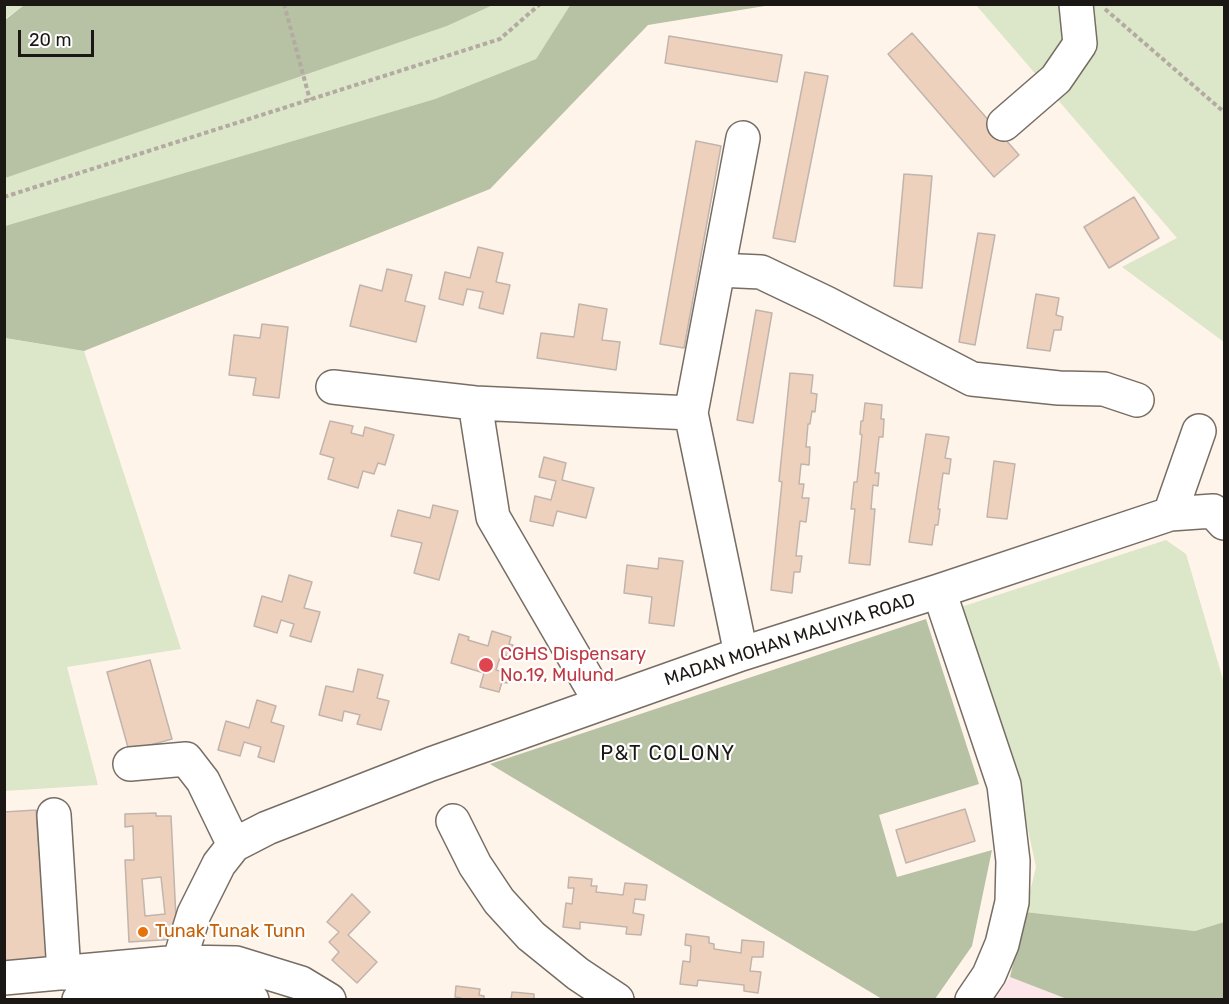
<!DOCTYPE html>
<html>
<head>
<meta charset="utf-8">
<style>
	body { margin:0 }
	#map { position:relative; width:1229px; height:1004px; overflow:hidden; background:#fff4ea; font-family:Rubik,sans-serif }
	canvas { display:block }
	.frame { position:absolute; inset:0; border:6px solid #1b1714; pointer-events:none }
	.scale { position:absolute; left:18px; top:30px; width:76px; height:27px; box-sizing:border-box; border:3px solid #1b1714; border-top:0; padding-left:8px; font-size:18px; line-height:21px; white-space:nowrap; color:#1b1714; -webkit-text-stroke:4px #fff; paint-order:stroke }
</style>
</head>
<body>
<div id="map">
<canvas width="1229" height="1004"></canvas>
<div class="frame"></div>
<div class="scale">20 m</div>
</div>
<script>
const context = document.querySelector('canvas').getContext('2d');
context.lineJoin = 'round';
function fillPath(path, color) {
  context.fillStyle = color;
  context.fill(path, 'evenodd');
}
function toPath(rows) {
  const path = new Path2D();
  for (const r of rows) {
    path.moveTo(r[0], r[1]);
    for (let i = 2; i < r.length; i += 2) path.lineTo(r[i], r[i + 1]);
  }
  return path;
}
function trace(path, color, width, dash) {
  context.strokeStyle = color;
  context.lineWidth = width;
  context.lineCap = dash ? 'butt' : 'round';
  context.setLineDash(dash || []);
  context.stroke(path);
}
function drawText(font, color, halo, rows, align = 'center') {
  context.font = font + ' Rubik,sans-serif';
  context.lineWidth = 4.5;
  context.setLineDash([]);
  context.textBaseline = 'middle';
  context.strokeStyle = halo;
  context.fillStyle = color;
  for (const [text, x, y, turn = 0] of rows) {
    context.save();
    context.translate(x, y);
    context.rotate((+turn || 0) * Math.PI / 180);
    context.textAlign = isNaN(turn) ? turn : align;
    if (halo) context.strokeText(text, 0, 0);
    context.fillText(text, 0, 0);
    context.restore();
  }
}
fillPath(toPath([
	[1010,977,1067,999,995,1000]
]), '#fce6e9');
fillPath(toPath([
	[5,5,24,5,5,19],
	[493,5,571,5,536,59,435,99,5,226,4,178,447,26],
	[976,5,1224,5,1224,342,1122,267,1177,238],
	[4,338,84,351,181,649,67,667,98,785,5,791],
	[1166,540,1186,554,1224,683,1224,922,1195,931,1025,912,1036,867,1019,788,955,609]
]), '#dce6c8');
fillPath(toPath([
	[571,4,771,5,648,25,490,189,84,351,5,338,5,226,435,99,536,59],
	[24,5,24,4,493,5,447,26,5,178,5,20],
	[926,619,979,784,879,815,897,877,992,850,972,946,935,999,882,999,490,764],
	[1025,912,1195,931,1224,922,1224,999,1067,999,1010,977]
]), '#b7c1a3');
const building = toPath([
	[912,33,1019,155,994,177,888,54,912,33],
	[669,36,782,55,777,82,665,63,669,36],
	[805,72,828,76,795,242,773,238,805,72],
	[696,141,721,146,684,348,660,344,696,141],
	[904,174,932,176,922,288,894,286,904,174],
	[1134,197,1159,238,1109,268,1084,227,1134,197],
	[978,233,995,235,975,345,959,342,978,233],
	[478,247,503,253,496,282,510,285,503,314,479,308,483,292,467,289,463,305,439,299,445,272,470,278,478,247],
	[387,269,412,275,405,301,425,306,416,342,350,326,360,285,382,291,387,269],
	[1036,294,1059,298,1056,315,1063,317,1061,330,1054,330,1050,351,1027,348,1036,294],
	[579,304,607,309,602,340,620,342,616,370,537,358,541,333,574,337,579,304],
	[756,310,772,313,753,423,737,420,756,310],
	[262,324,288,327,279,398,253,395,256,378,229,375,234,335,260,338,262,324],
	[790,373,813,375,811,393,817,394,815,412,812,411,810,424,808,424,806,447,810,447,809,465,801,464,799,484,804,484,802,498,809,498,806,522,800,521,796,556,802,556,800,572,794,572,792,593,771,590,782,482,779,481,790,373],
	[865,403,882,405,881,419,884,419,883,437,879,437,875,473,879,473,878,486,873,485,871,509,875,509,870,565,849,563,855,509,851,509,854,482,857,482,862,435,860,434,861,421,863,421,865,403],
	[330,421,353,426,351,433,363,436,365,427,394,435,385,465,378,463,374,474,363,471,358,488,328,479,334,458,320,454,330,421],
	[926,434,949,437,945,458,951,459,949,474,943,473,938,509,940,509,938,525,935,525,932,545,909,542,926,434],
	[544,457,566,463,562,480,594,488,586,518,557,511,553,526,530,521,535,496,551,500,556,481,539,477,544,457],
	[994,461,1015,464,1007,519,987,517,994,461],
	[433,505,458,511,439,580,414,573,422,543,391,536,398,510,430,518,433,505],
	[659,558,683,561,674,626,649,623,652,597,624,593,627,565,658,569,659,558],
	[289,575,312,582,304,608,320,612,311,642,290,636,294,624,281,620,277,633,254,626,262,596,282,602,289,575],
	[492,631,511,637,509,644,513,645,509,656,501,654,496,670,510,674,507,683,502,682,499,692,480,687,484,673,451,663,459,634,469,637,468,640,488,646,492,631],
	[150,660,172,739,129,751,107,672,150,660],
	[358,669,383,675,377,698,389,701,381,730,357,724,360,715,344,711,342,721,319,715,326,686,353,692,358,669],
	[257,700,276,706,271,722,284,726,274,762,258,757,261,747,244,742,240,756,218,750,226,721,249,728,257,700],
	[965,809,975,841,906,863,896,830,965,809],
	[36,810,47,961,4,964,4,812,36,810],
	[156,813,156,816,171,816,177,939,129,942,125,860,134,860,133,826,125,827,125,814,156,813],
	[161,877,165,914,145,916,142,879,161,877],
	[569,877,592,879,591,886,597,886,596,892,623,895,625,883,647,885,645,900,635,899,633,913,644,915,641,935,626,934,627,927,580,922,580,929,563,927,566,903,572,904,574,888,568,888,569,877],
	[352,894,370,912,348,935,377,962,357,983,332,960,339,952,329,942,339,932,327,922,352,894],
	[686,934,709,937,709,943,714,944,714,949,741,953,742,940,764,942,763,957,752,957,750,971,761,972,758,993,744,991,744,985,698,980,697,986,680,984,683,961,690,962,691,946,685,945,686,934],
	[456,986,480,989,479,995,484,996,484,1000,461,1000,461,998,455,997,456,986],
	[512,992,534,994,534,1000,511,1000,512,992]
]);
fillPath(building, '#eed1bd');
trace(building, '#c0b4ac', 1.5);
const minor = toPath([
	[1004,124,1056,79,1080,44,1076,4],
	[718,270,761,272,826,303,972,379,1059,388,1104,389,1137,400],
	[333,387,475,403,691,413],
	[475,403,493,517,601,703],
	[1170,514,1199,431],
	[939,591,1004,785,1013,861,1012,902,1002,944,989,975,972,1000],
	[741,654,691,413,743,138],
	[130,764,186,759,203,781,234,845],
	[54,815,64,973],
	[453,821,475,865,499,901,531,936,578,974,617,1000],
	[179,962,194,914,219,864,234,845,267,828,431,764,741,654,939,591,1170,514,1213,511,1224,523],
	[4,978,179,962,236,963,301,983,329,1000],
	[79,1000,229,989,252,1000]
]);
trace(minor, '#766d64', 36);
trace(toPath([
	[284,4,310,100],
	[1105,9,1224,112],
	[4,197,500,39,540,4]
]), '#b3aaa2', 4, [4.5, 3]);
trace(minor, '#fff', 33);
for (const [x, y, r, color] of [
	[486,665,8,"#e0444e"],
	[143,932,6,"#e8710a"]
]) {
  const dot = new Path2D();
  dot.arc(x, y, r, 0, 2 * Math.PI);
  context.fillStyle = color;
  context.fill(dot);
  trace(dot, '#fff', 2);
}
drawText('18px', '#1b1714', '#fff', [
	["MADAN MOHAN MALVIYA ROAD",790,640,-18]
]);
drawText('18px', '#be3a42', '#fff', [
	["CGHS Dispensary",500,655],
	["No.19, Mulund",500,676]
], 'left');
drawText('18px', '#c56008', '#fff', [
	["Tunak Tunak Tunn",155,932]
], 'left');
context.letterSpacing = '1.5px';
drawText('20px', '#1b1714', '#fff', [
	["P&T COLONY",668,754]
]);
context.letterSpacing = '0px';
</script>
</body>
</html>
